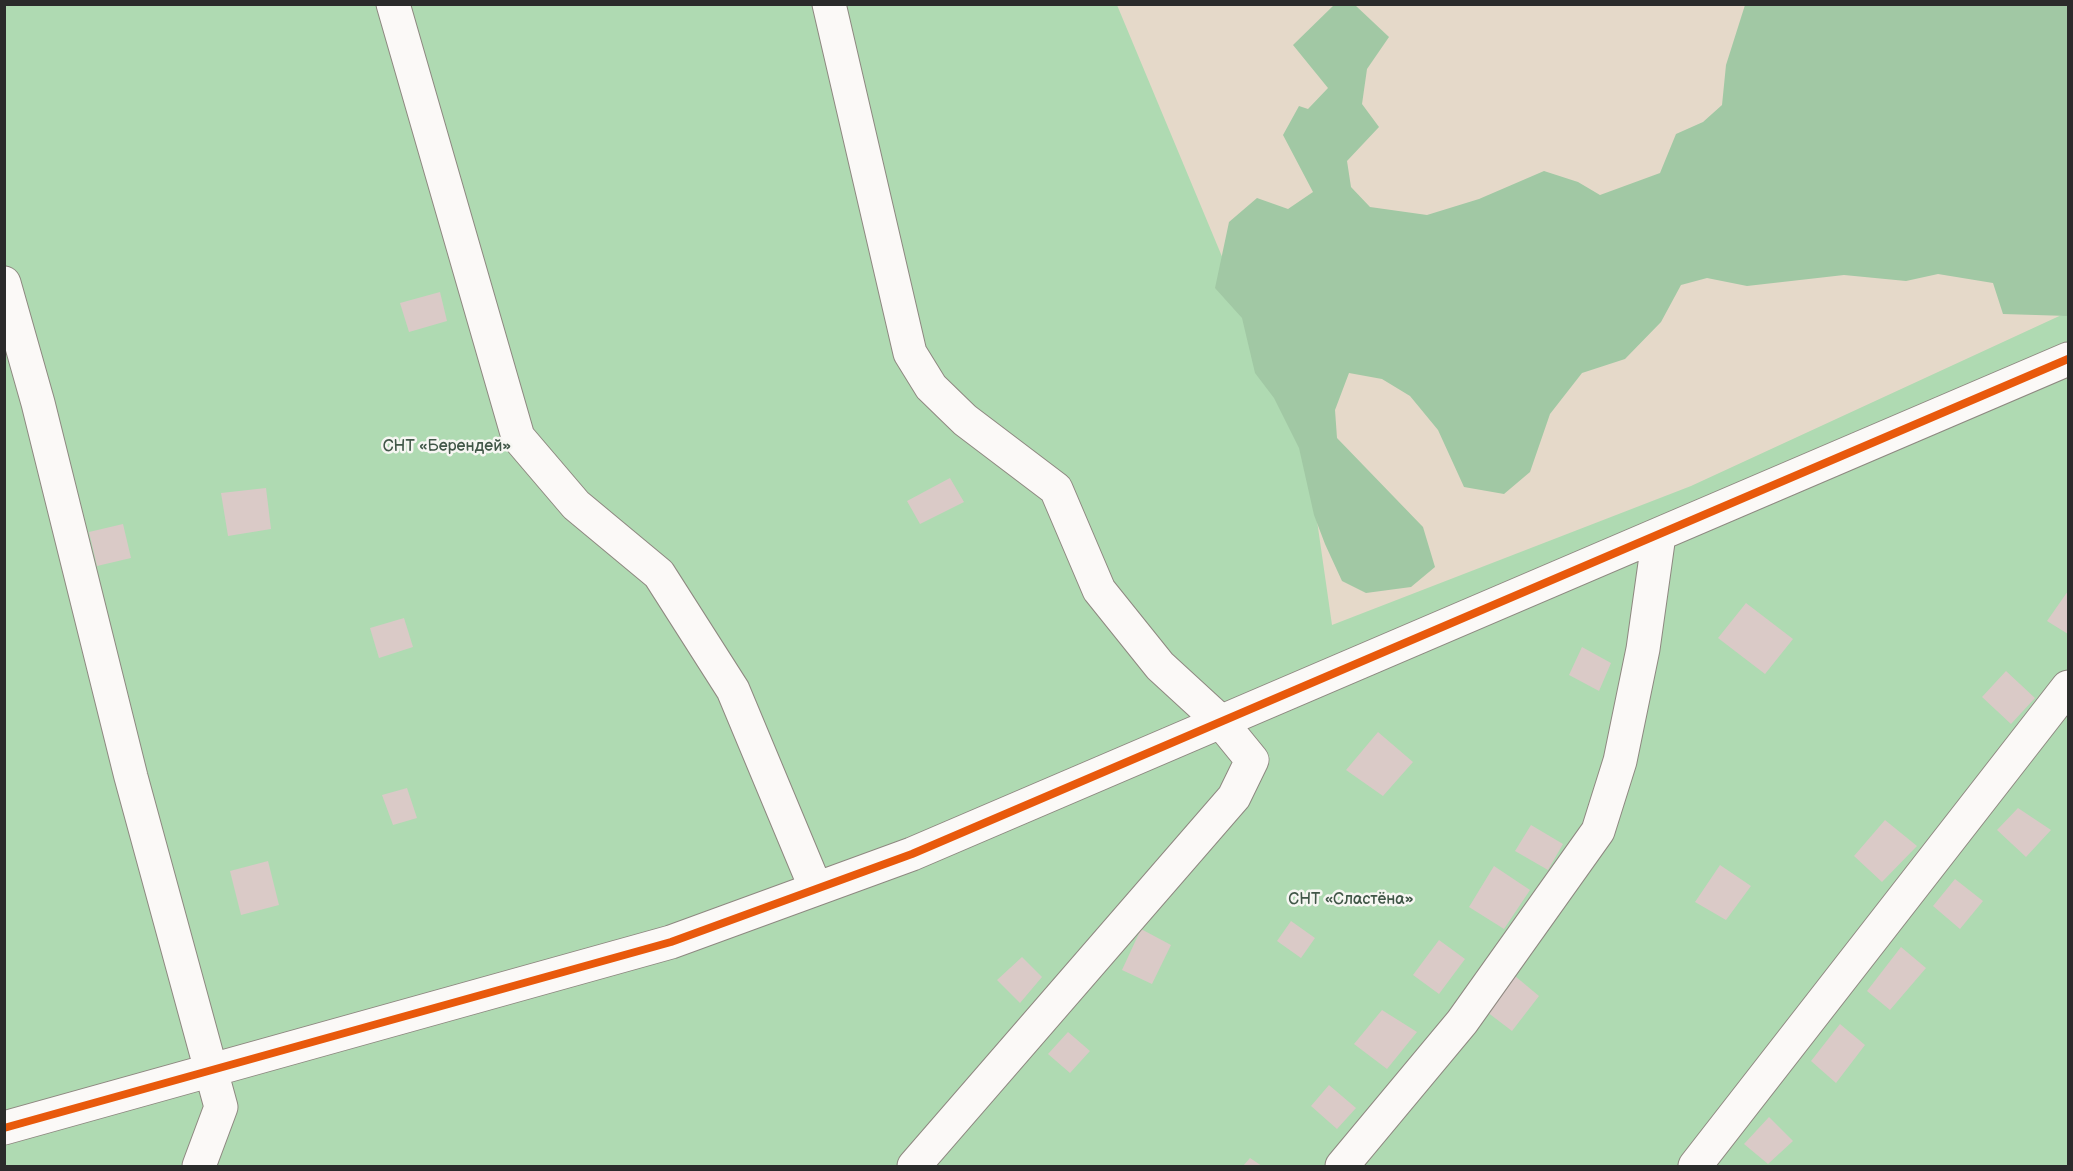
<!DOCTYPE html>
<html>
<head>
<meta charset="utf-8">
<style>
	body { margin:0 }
	#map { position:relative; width:2073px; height:1171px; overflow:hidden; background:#e5d9c9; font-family:"Balsamiq Sans",sans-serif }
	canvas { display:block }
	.frame { position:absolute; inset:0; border:6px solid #2b2b2b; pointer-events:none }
</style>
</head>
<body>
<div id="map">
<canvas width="2073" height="1171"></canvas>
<div class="frame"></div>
</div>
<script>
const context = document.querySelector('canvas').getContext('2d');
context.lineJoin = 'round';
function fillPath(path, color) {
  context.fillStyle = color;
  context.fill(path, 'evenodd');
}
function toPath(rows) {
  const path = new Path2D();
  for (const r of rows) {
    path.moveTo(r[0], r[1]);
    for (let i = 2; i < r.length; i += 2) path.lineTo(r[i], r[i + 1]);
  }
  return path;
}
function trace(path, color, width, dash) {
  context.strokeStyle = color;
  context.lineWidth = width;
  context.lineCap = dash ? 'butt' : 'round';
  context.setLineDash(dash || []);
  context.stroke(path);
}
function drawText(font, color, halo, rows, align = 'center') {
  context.font = font + ' "Balsamiq Sans",sans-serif';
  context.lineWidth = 5;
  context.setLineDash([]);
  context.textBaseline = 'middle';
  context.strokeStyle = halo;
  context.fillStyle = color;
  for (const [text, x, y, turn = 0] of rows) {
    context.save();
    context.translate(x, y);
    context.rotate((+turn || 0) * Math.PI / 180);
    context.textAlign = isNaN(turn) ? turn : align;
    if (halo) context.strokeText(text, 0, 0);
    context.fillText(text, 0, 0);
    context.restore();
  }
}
fillPath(toPath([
	[5,5,1117,5,1309,465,1332,625,1691,486,2068,312,2068,1166,5,1166]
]), '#afdab2');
fillPath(toPath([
	[1334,5,1355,5,1389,37,1367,69,1362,104,1379,127,1347,161,1351,187,1370,207,1427,215,1479,199,1544,171,1578,182,1600,195,1660,173,1676,134,1703,122,1722,105,1726,65,1745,5,2068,5,2068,316,2003,314,1993,283,1938,274,1906,281,1844,275,1747,286,1707,278,1681,285,1661,322,1625,359,1582,373,1550,414,1530,472,1504,494,1464,487,1438,430,1410,396,1382,379,1349,373,1335,410,1337,438,1423,527,1435,567,1411,587,1366,593,1342,581,1325,544,1314,515,1299,448,1274,398,1255,373,1242,318,1215,288,1229,222,1257,198,1288,209,1313,192,1283,135,1299,106,1308,109,1328,88,1293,45]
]), '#a1c8a4');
fillPath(toPath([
	[440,292,447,321,409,332,400,303],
	[950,478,964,502,920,524,907,501],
	[266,488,271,529,228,536,221,493],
	[123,524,131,558,97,566,89,532],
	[2068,591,2068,634,2047,621],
	[1746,603,1793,639,1765,674,1718,638],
	[404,618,413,647,379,658,370,628],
	[1582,647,1611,663,1599,691,1569,675],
	[2006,671,2035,698,2011,724,1982,697],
	[1378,732,1413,762,1383,796,1346,770],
	[407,788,417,818,393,825,382,795],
	[2018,808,2051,830,2026,857,1997,830],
	[1885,820,1917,846,1882,882,1854,856],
	[1531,825,1563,844,1548,870,1515,851],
	[268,861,279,905,241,915,230,871],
	[1720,865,1751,886,1726,920,1695,902],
	[1494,866,1530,890,1504,929,1469,907],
	[1955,879,1983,901,1960,929,1933,906],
	[1291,921,1315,938,1301,958,1277,941],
	[1141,929,1171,945,1152,984,1122,970],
	[1439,940,1465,959,1439,994,1413,975],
	[1901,947,1926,968,1890,1010,1867,991],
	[1022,957,1042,977,1020,1003,997,980],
	[1515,976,1539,996,1512,1031,1487,1012],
	[1382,1010,1417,1032,1387,1069,1354,1044],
	[1840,1024,1865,1045,1836,1083,1811,1061],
	[1068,1032,1090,1051,1070,1073,1048,1054],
	[1329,1085,1356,1108,1337,1129,1311,1106],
	[1769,1117,1793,1141,1768,1164,1744,1144],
	[1250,1158,1262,1166,1243,1166]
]), '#dacac7');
const minor = toPath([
	[393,4,518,437,576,505,659,574,733,690,816,889],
	[829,4,910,353,931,387,965,420,1056,489,1099,590,1160,666,1221,722,1252,760,1234,797,914,1166],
	[4,283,38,403,131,777,221,1107,199,1166],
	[4,1128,671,942,912,854,2068,359],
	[1342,1166,1462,1022,1598,831,1620,761,1643,649,1659,535],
	[1695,1166,2068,687]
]);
trace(minor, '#8e8880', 35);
trace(minor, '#fbf9f7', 33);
trace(toPath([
	[4,1128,671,942,912,854,2068,359]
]), '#e8590c', 8);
drawText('16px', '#415748', '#f6f6f2', [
	["СНТ «Берендей»",447,447],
	["СНТ «Сластёна»",1351,900]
]);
</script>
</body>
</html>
